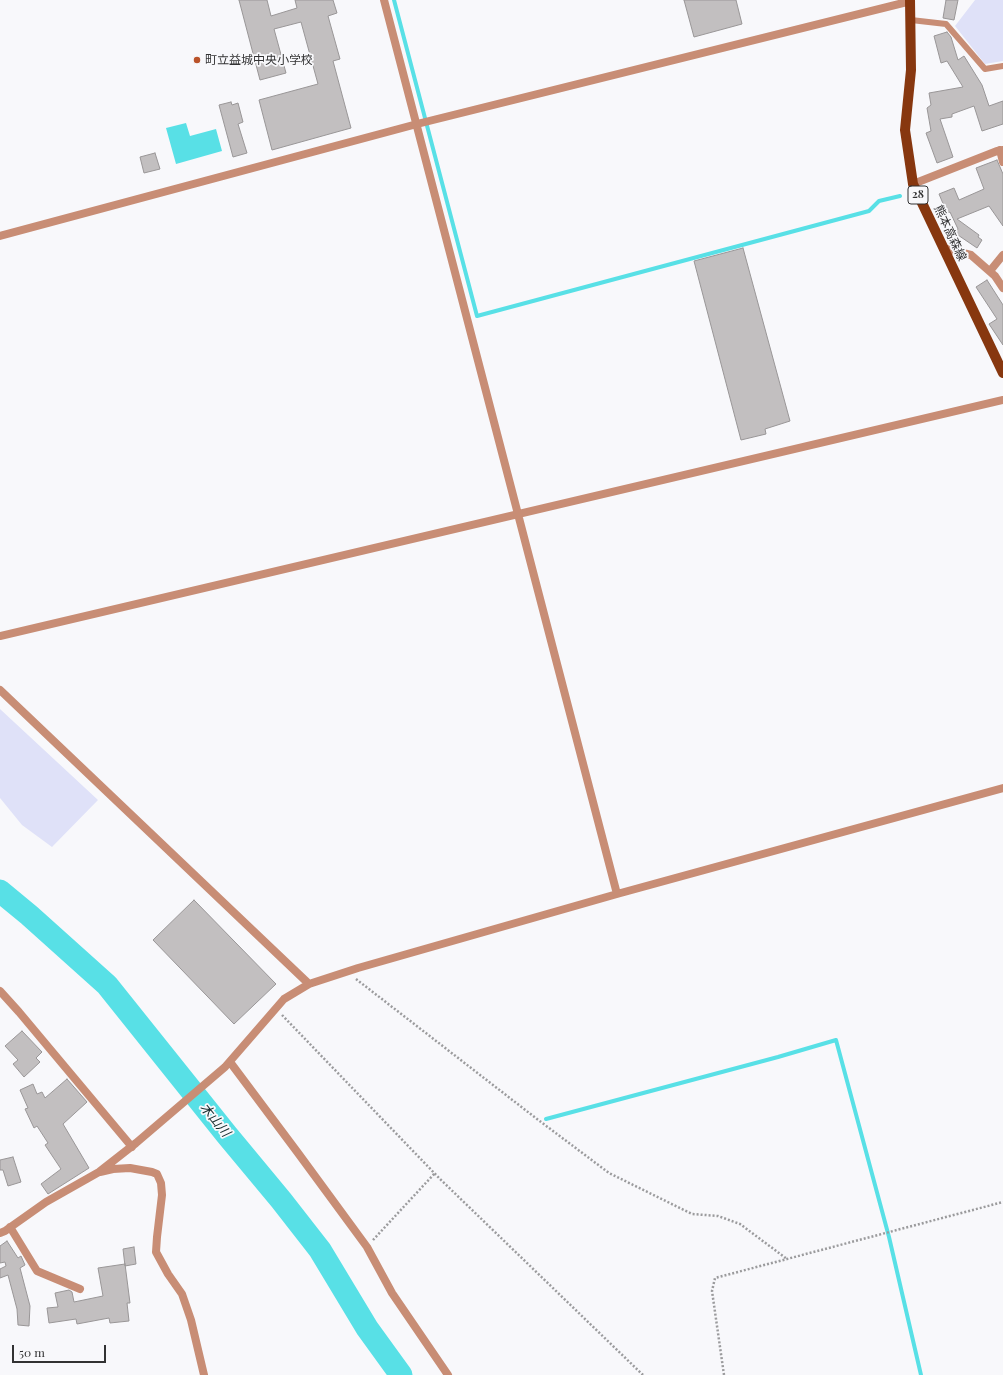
<!DOCTYPE html>
<html>
<head>
<meta charset="utf-8">
<style>
	body { margin:0 }
	#map { position:relative; width:1003px; height:1375px; overflow:hidden; background:#f8f8fb; font-family:"Playfair Display",serif }
	canvas { display:block }
	.scale { position:absolute; left:12px; top:1345px; width:94px; height:18px; box-sizing:border-box; border:2px solid #323233; border-top:0; padding-left:5px; font-size:12px; line-height:14px; white-space:nowrap; color:#323233; -webkit-text-stroke:3px #f8f8fb; paint-order:stroke }
</style>
</head>
<body>
<div id="map">
<canvas width="1003" height="1375"></canvas>
<div class="scale">50 m</div>
</div>
<script>
const context = document.querySelector('canvas').getContext('2d');
context.lineJoin = 'round';
function fillPath(path, color) {
  context.fillStyle = color;
  context.fill(path, 'evenodd');
}
function toPath(rows) {
  const path = new Path2D();
  for (const r of rows) {
    path.moveTo(r[0], r[1]);
    for (let i = 2; i < r.length; i += 2) path.lineTo(r[i], r[i + 1]);
  }
  return path;
}
function trace(path, color, width, dash) {
  context.strokeStyle = color;
  context.lineWidth = width;
  context.lineCap = dash ? 'butt' : 'round';
  context.setLineDash(dash || []);
  context.stroke(path);
}
function drawText(font, color, halo, rows, align = 'center') {
  context.font = font + ' "Playfair Display","Noto Sans JP",serif';
  context.lineWidth = 3.5;
  context.setLineDash([]);
  context.textBaseline = 'middle';
  context.strokeStyle = halo;
  context.fillStyle = color;
  for (const [text, x, y, turn = 0] of rows) {
    context.save();
    context.translate(x, y);
    context.rotate((+turn || 0) * Math.PI / 180);
    context.textAlign = isNaN(turn) ? turn : align;
    if (halo) context.strokeText(text, 0, 0);
    context.fillText(text, 0, 0);
    context.restore();
  }
}
fillPath(toPath([
	[975,0,1003,0,1003,61,985,64,955,26],
	[0,709,98,800,52,847,22,825,0,798]
]), '#dfe1f8');
fillPath(toPath([
	[186,123,190,136,216,129,222,151,176,164,166,128]
]), '#58e0e6');
trace(toPath([
	[394,0,477,316,869,211,879,201,900,196],
	[546,1119,778,1057,836,1040,889,1237,921,1375]
]), '#58e0e6', 4);
trace(toPath([
	[0,891,29,915,107,985,227,1135,281,1200,320,1250,367,1328,401,1375]
]), '#58e0e6', 23);
const building = toPath([
	[239,0,267,0,271,16,297,8,295,0,333,0,337,13,328,16,340,59,333,61,351,128,272,150,259,100,318,84,301,22,274,29,286,73,260,80,239,0],
	[684,0,736,0,742,24,694,37,684,0],
	[946,0,958,0,954,20,943,18,946,0],
	[947,32,951,37,958,60,964,56,982,85,989,106,1003,101,1003,124,982,131,974,106,952,114,952,117,940,119,953,157,937,163,926,133,931,131,927,108,931,105,929,93,963,87,947,61,941,63,934,36,947,32],
	[231,102,232,105,238,103,243,122,238,124,247,153,233,157,219,105,231,102],
	[155,153,160,169,144,173,140,157,155,153],
	[997,160,1003,174,1003,226,989,206,957,219,979,235,978,237,982,240,977,248,955,233,958,229,950,212,947,213,939,194,954,188,959,200,984,189,976,168,997,160],
	[743,248,790,421,765,429,766,434,741,440,694,261,743,248],
	[987,280,1003,305,1003,345,989,324,997,319,976,287,987,280],
	[194,900,276,984,234,1024,153,940,194,900],
	[22,1031,42,1052,36,1058,40,1062,24,1077,13,1064,18,1060,5,1046,22,1031],
	[67,1079,87,1102,63,1124,89,1168,48,1194,41,1184,61,1169,45,1145,48,1143,37,1126,34,1128,25,1109,28,1108,20,1090,33,1084,37,1094,42,1092,45,1098,67,1079],
	[13,1157,21,1182,8,1186,3,1170,0,1170,0,1160,13,1157],
	[7,1241,18,1258,21,1256,25,1265,20,1268,30,1306,29,1326,18,1325,17,1309,8,1275,0,1278,0,1269,6,1266,5,1262,0,1263,0,1246,7,1241],
	[134,1247,136,1264,125,1266,123,1249,134,1247],
	[125,1264,130,1303,127,1303,129,1321,110,1323,109,1318,77,1324,76,1319,49,1323,47,1308,58,1307,55,1293,69,1290,72,1292,74,1302,103,1296,98,1268,125,1264]
]);
fillPath(building, '#c2bfc0');
trace(building, '#999697', 1);
trace(toPath([
	[356,979,537,1119,609,1173,692,1214,718,1216,740,1224,787,1259],
	[282,1015,440,1179,643,1375],
	[373,1240,435,1173],
	[724,1375,712,1291,715,1278,1003,1202]
]), '#9b9b9d', 2.5, [2, 2]);
trace(toPath([
	[911,20,946,24,985,69,1003,66]
]), '#c88d75', 6);
trace(toPath([
	[384,0,617,894],
	[1000,150,1003,162],
	[913,184,997,151,1003,150],
	[0,236,417,124,911,1],
	[943,248,971,255,995,276,1003,288],
	[990,271,1003,255],
	[0,636,1003,400],
	[0,690,309,984],
	[0,991,19,1012,132,1147],
	[230,1062,298,1153,367,1247,392,1293,448,1375],
	[100,1172,113,1169,130,1168,152,1172,157,1174,161,1183,162,1195,157,1237,156,1252,168,1274,182,1294,191,1320,204,1375],
	[10,1227,37,1271,80,1289],
	[0,1233,5,1231,46,1202,99,1172,136,1143,225,1067,284,999,309,984,358,968,617,894,1003,788]
]), '#c88d75', 8);
trace(toPath([
	[910,0,911,70,905,130,913,184,1003,373]
]), '#87370f', 10);
for (const [x, y, r, color] of [
	[197,60,4,"#ba532a"]
]) {
  const dot = new Path2D();
  dot.arc(x, y, r, 0, 2 * Math.PI);
  context.fillStyle = color;
  context.fill(dot);
  trace(dot, '#f8f8fb', 1.5);
}
for (const [x, y, w] of [
	[918,195,20]
]) {
  const box = new Path2D();
  box.roundRect(x - w / 2, y - 9, w, 18, 3);
  context.fillStyle = '#f8f8fb';
  context.fill(box);
  trace(box, '#323233', 1);
}
drawText('bold 11px', '#323233', null, [
	["28",918,195]
]);
drawText('12px', '#323233', '#f8f8fb', [
	["町立益城中央小学校",205,60]
], 'left');
drawText('12px', '#323233', '#f8f8fb', [
	["熊本高森線",950,233,65]
]);
drawText('italic 13px', '#162d2e', '#f8f8fb', [
	["木山川",215,1120,51]
]);
</script>
</body>
</html>
